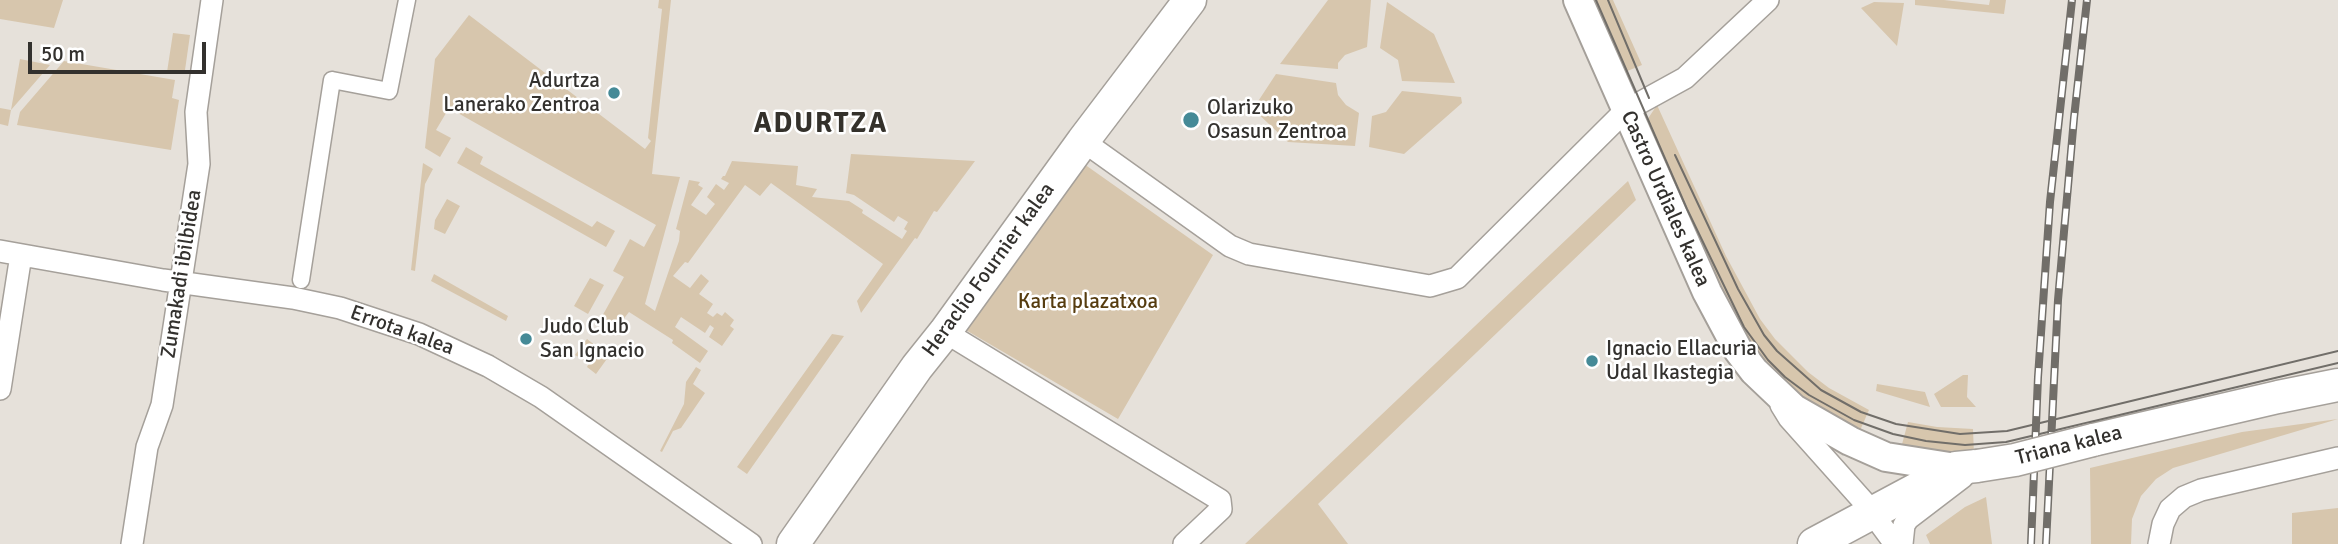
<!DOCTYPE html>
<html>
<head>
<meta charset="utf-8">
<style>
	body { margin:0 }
	#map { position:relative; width:2338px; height:544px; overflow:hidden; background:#e6e1da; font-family:Signika,sans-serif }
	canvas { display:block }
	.scale { position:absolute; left:28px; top:42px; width:178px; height:32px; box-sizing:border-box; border:4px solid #33312e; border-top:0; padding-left:9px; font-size:21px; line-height:24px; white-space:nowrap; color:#33312e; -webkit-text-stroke:5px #fff; paint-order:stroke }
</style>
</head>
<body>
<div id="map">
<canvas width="2338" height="544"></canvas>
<div class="scale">50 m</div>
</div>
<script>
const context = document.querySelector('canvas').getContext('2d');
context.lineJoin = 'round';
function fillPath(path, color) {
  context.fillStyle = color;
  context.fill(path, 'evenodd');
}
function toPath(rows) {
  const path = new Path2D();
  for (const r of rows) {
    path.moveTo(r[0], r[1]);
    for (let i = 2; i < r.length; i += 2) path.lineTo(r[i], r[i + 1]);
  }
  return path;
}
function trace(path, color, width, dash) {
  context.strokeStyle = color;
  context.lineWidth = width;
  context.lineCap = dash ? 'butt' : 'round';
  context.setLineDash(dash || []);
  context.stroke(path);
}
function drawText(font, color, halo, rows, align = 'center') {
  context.font = font + ' Signika,sans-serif';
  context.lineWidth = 5;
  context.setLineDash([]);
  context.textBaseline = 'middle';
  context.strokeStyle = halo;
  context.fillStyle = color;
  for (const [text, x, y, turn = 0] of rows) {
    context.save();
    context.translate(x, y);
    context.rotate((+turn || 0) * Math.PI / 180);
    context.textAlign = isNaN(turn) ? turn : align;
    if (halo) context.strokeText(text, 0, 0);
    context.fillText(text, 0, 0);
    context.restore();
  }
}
fillPath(toPath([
	[0,0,63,0,54,28,0,19],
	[659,0,671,0,652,174,680,177,645,304,655,311,679,241,680,231,676,229,689,180,700,182,698,185,703,188,691,205,706,215,715,204,707,197,716,184,724,190,729,183,721,179,723,176,725,176,732,161,798,166,796,185,817,189,812,197,849,201,863,210,862,213,902,239,907,231,904,229,908,222,898,216,894,222,854,195,846,193,851,154,975,161,937,212,934,211,917,239,915,238,861,313,857,301,883,264,771,183,760,196,745,185,688,263,685,262,673,276,690,288,701,274,709,281,699,294,713,304,707,313,713,317,717,313,722,316,725,312,734,320,730,326,734,329,722,346,709,337,714,328,710,325,705,333,681,317,675,327,708,351,700,363,672,343,673,340,629,312,615,330,600,320,624,277,613,271,630,239,644,247,656,225,449,108,436,130,451,138,440,157,425,148,435,59,469,15,645,149,651,141,648,138,662,9,658,8],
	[1328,0,1371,0,1367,47,1345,55,1338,63,1338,69,1280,64],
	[1588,0,1613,0,1642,65,1620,74],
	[1915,0,1944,0,1989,5,1990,0,2006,0,2004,14,1915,5],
	[1387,2,1434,34,1455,83,1402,81,1398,60,1380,48],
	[1874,2,1904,3,1897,46,1861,8],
	[173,33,190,35,185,70,179,74,167,72],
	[20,59,50,65,11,110,8,126,0,124,0,108,11,110],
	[64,61,175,80,172,98,179,100,171,150,17,125,20,112],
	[1276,74,1336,83,1338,95,1346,105,1359,113,1355,146,1288,142,1253,109],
	[1402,91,1461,97,1462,103,1404,154,1369,147,1372,116,1386,112],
	[1657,105,1726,256,1760,319,1775,339,1808,372,1829,388,1869,410,1858,435,1793,394,1745,342,1646,132,1647,120],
	[466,147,483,157,480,164,592,227,597,221,615,231,606,247,457,163],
	[423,163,433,169,425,184,415,271,411,270],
	[1084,164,1213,255,1118,419,964,329],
	[1628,181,1636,200,1318,504,1348,544,1245,544],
	[447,199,460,206,445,234,434,229,435,220],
	[434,274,508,316,506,321,431,281],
	[590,278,604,285,588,314,574,306],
	[832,334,844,336,747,474,737,467],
	[587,339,609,356,596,374,587,367,589,363,575,355],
	[696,367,701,370,693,384,705,393,681,428,673,431,662,452,660,451,684,404,686,382],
	[1963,375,1968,375,1967,397,1976,407,1941,407,1934,394],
	[1877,384,1925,392,1930,407,1876,391],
	[2338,419,2173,468,2156,479,2141,496,2132,519,2131,544,2091,544,2090,468,2242,432],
	[1908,422,1937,427,1973,429,1974,455,1945,455,1901,448],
	[1986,497,1992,544,1930,544,1926,535,1965,507],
	[2338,508,2338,544,2292,544,2292,513]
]), '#d7c6ad');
const pedestrian = toPath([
	[301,280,332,80,389,91,407,0]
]);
const minor = toPath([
	[1083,141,1230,246,1249,254,1430,286,1457,278,1625,111,1685,78,1768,0],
	[0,251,163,280,293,298,340,308,419,334,488,366,541,397,751,544],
	[945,332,1220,500,1221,509,1184,544],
	[0,389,21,255],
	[1781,405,1789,418,1864,502,1895,544],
	[132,544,147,447,162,405,199,164,196,112,212,0],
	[1902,544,1904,525,1908,519,1963,477],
	[2159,544,2163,524,2170,509,2184,497,2201,490,2338,458]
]);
const tertiary = toPath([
	[1578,0,1707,292,1738,350,1754,371,1794,409,1850,441,1886,457,1956,468]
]);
const secondary = toPath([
	[2093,440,2278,397,2338,385],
	[793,544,917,367,945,332,1083,141,1190,0],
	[1814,544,1956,468,1977,466]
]);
trace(pedestrian, '#a5a09a', 19);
trace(minor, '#a5a09a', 24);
trace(tertiary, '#a5a09a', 32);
trace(secondary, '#a5a09a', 35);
trace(pedestrian, '#fff', 16);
trace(minor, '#fff', 21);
trace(tertiary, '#fff', 28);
trace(secondary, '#fff', 32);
trace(toPath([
	[1596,0,1687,209,1744,327,1768,360,1785,377,1809,395,1854,420,1893,434,1926,441,1965,445,2006,442,2338,363],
	[1608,0,1649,98],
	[1675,155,1738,289,1764,335,1777,351,1821,390,1861,412,1896,424,1960,434,2007,431,2338,351]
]), '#716e69', 2);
const rail = toPath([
	[2031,544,2038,377,2050,202,2072,0],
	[2046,544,2058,300,2074,118,2087,0]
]);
trace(rail, '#716e69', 8);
trace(rail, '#fff', 5, [16]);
const secondaryBridge = toPath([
	[1977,466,2015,460,2093,440]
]);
trace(secondaryBridge, '#a5a09a', 35, []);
trace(secondaryBridge, '#fff', 32);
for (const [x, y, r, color] of [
	[614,93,7,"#458a97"],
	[1191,120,9,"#458a97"],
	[526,339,7,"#458a97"],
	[1592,361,7,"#458a97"]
]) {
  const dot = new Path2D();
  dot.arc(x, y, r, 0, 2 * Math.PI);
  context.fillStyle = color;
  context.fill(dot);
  trace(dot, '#fff', 2.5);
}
drawText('21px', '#33312e', '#fff', [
	["Adurtza",600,81,"right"],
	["Lanerako Zentroa",600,105,"right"],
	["Olarizuko",1207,108],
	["Osasun Zentroa",1207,132],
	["Judo Club",540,327],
	["San Ignacio",540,351],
	["Ignacio Ellacuria",1606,349],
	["Udal Ikastegia",1606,373]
], 'left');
drawText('21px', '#33312e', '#fff', [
	["Castro Urdiales kalea",1665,199,66],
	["Heraclio Fournier kalea",989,270,-54],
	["Zumakadi ibilbidea",182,274,-81],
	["Errota kalea",402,331,20],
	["Triana kalea",2069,446,-14]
]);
drawText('21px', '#563c0f', '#fff', [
	["Karta plazatxoa",1088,302]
]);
context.letterSpacing = '2px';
drawText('bold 28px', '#34312b', '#fff', [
	["ADURTZA",821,125]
]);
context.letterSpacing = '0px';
</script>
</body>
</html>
